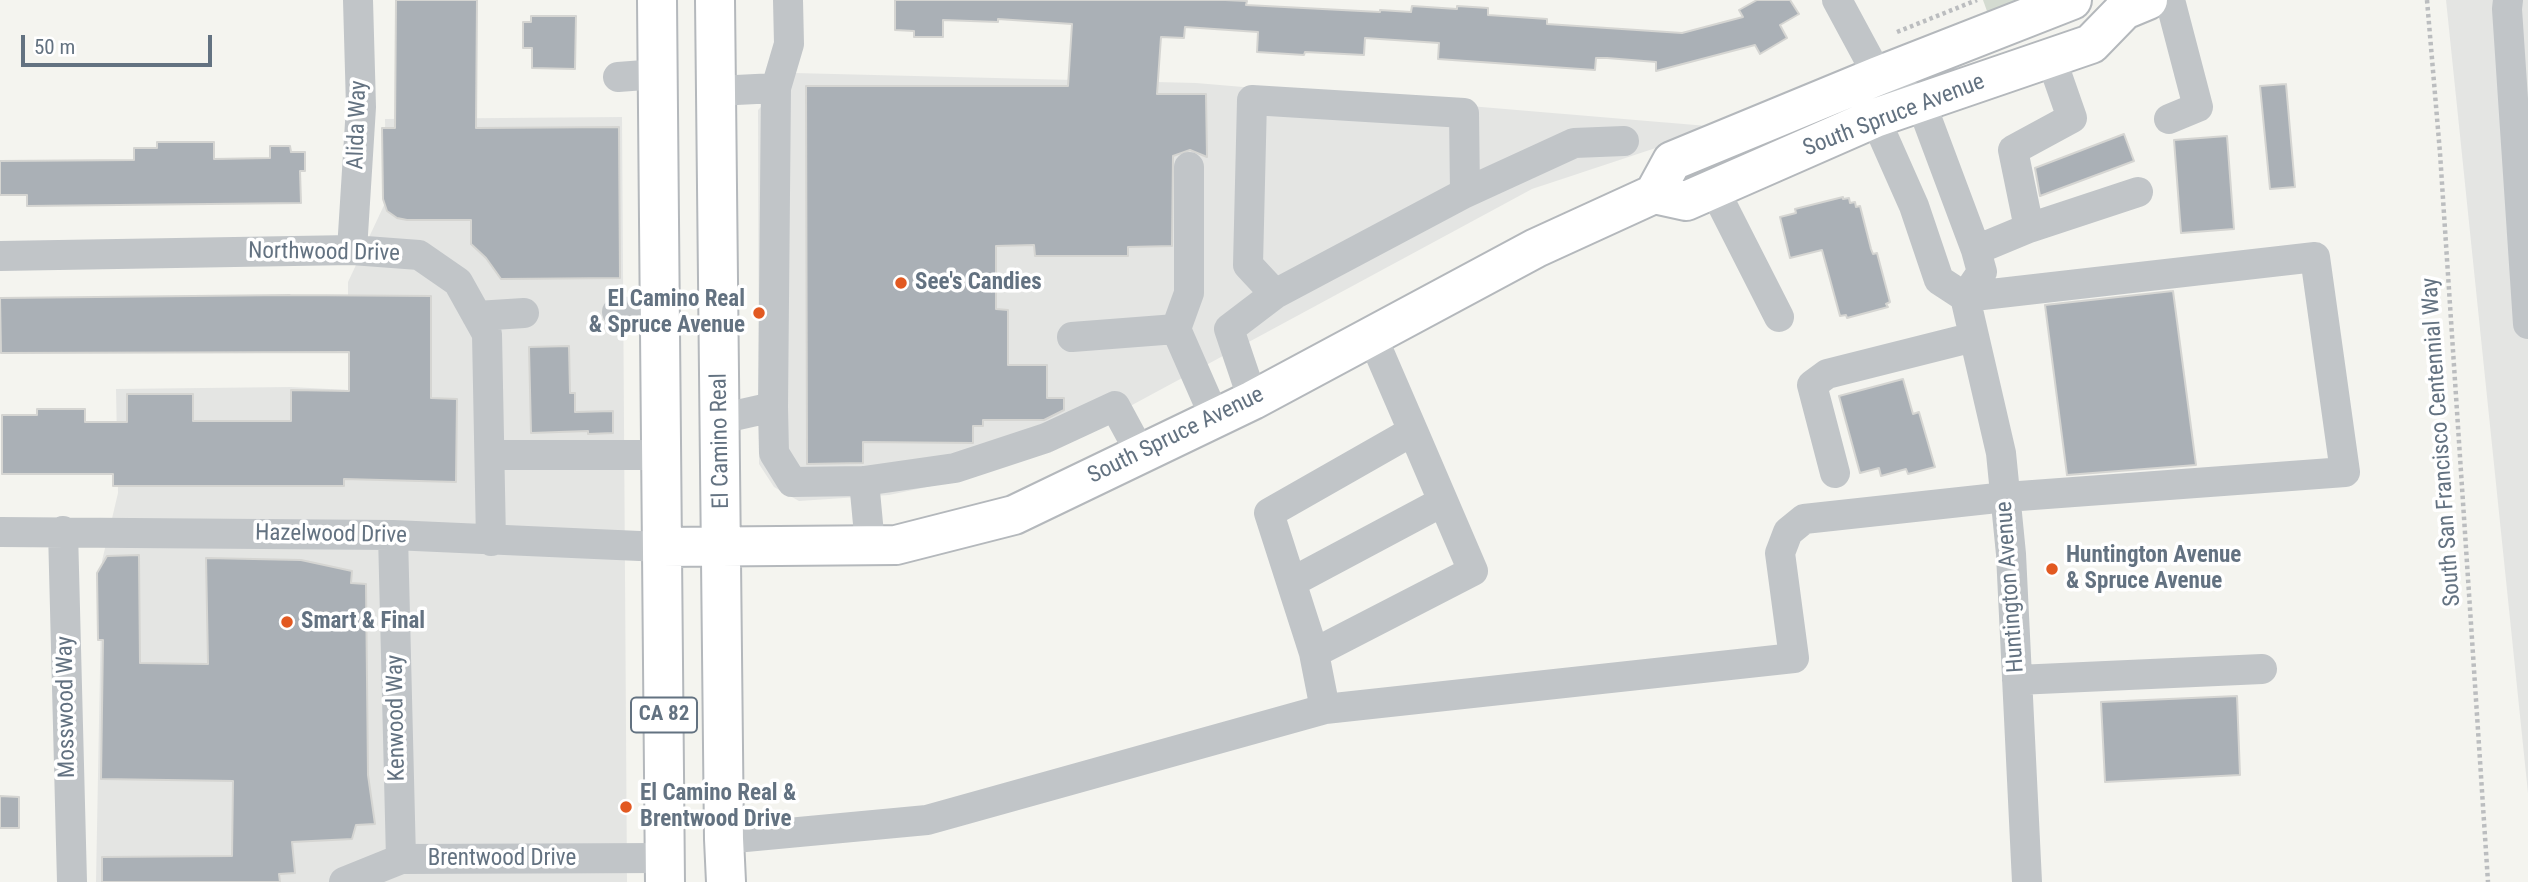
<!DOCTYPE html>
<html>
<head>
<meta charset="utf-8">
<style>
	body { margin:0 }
	#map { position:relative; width:2528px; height:882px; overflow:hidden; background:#f4f4ef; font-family:"Roboto Condensed",sans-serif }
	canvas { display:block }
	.scale { position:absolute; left:21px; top:35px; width:191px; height:32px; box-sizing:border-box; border:4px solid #637281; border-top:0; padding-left:9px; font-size:21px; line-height:24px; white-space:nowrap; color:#637281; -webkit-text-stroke:5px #fff; paint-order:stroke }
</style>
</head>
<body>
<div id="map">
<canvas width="2528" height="882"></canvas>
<div class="scale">50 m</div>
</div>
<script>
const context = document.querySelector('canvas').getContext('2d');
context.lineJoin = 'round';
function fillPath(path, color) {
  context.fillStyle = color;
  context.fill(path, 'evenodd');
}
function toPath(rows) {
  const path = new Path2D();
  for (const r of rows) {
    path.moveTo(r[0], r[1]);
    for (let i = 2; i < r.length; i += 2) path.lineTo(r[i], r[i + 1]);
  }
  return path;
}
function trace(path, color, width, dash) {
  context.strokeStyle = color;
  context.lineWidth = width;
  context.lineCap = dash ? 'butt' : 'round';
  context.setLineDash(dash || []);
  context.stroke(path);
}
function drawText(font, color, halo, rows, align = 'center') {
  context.font = font + ' "Roboto Condensed",sans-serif';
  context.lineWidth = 7;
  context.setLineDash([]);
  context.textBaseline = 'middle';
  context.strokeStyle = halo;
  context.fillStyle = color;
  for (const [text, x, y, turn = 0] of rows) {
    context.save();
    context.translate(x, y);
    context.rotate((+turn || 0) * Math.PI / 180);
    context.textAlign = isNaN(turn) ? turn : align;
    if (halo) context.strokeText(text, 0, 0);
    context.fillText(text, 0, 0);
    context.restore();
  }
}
fillPath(toPath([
	[2446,0,2528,0,2528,794,2528,793],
	[794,73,1196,83,1719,127,1532,189,1121,411,946,483,889,495,799,501,774,487,759,464,758,110],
	[622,117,627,882,96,882,102,561,118,493,116,389,291,387,348,390,348,282,386,201,385,119]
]), '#e4e5e3');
fillPath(toPath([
	[1983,0,2021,0,1988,14]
]), '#d4dbd1');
const building = toPath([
	[396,0,477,0,476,128,619,127,620,278,501,279,486,258,471,244,471,220,407,220,397,218,387,211,383,199,382,128,395,128,396,0],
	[895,0,1225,0,1247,1,1246,5,1380,12,1380,10,1411,12,1412,6,1457,9,1457,6,1488,8,1488,15,1547,19,1547,24,1682,33,1743,17,1739,10,1757,0,1790,0,1799,14,1780,25,1787,38,1760,54,1755,45,1656,71,1656,62,1607,58,1596,58,1595,70,1438,59,1439,43,1365,38,1364,55,1305,52,1304,55,1257,52,1258,32,1185,27,1184,38,1161,37,1157,94,1206,94,1207,157,1190,150,1173,156,1172,246,1128,247,1128,256,1035,256,1034,245,996,246,996,309,1008,310,1008,365,1047,365,1047,398,1064,398,1064,410,1044,420,983,420,983,426,973,426,973,443,863,442,863,463,807,464,806,86,1068,86,1072,24,998,19,998,22,943,20,943,37,914,37,914,31,895,30,895,0],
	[531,16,576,16,575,69,532,68,532,48,523,48,523,22,531,22,531,16],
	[2286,84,2295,187,2270,189,2260,86,2286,84],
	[2124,134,2134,161,2040,196,2035,168,2124,134],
	[2227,136,2234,229,2181,233,2174,140,2227,136],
	[157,142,214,142,214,159,270,158,270,146,290,146,291,152,305,152,305,171,300,171,301,203,27,206,27,195,0,195,0,161,134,160,134,148,157,148,157,142],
	[1843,197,1843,199,1849,198,1850,203,1855,202,1856,207,1860,206,1871,249,1873,254,1877,253,1890,302,1886,304,1888,307,1847,318,1846,315,1840,316,1822,250,1790,258,1780,217,1796,213,1795,209,1843,197],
	[2173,291,2196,465,2067,475,2045,305,2173,291],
	[290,295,431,296,431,398,457,399,456,482,344,479,344,486,113,486,113,474,2,474,2,415,37,415,37,409,85,409,85,422,127,422,127,394,193,394,193,421,291,421,291,390,349,391,349,352,1,353,0,298,290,295],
	[569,346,570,393,575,393,575,412,613,411,613,433,588,434,588,431,531,433,529,347,569,346],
	[1903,379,1913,414,1919,412,1935,467,1908,474,1906,469,1881,476,1879,468,1860,473,1839,396,1903,379],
	[139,555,140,663,208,664,206,558,301,560,352,571,351,583,366,584,368,775,375,824,356,825,352,839,292,842,295,873,279,874,280,882,102,882,102,857,232,856,233,781,101,779,103,640,98,640,97,573,107,556,139,555],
	[2237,696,2240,775,2105,782,2101,702,2237,696],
	[0,796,19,797,19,828,0,828,0,796]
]);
fillPath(building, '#aab0b6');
trace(building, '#d5d5d2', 2);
const major = toPath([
	[657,0,665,882],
	[715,0,724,839,726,882],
	[1654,194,1672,161,1878,76,2072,0],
	[662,547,896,545,1014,515,1253,400,1536,248,1654,194,1686,201,1875,118,2091,44,2124,10,2148,0]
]);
trace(major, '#b4b8bc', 42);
trace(toPath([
	[2427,0,2440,153,2488,882],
	[1897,32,1977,0]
]), '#bbbdbf', 4.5, [3.5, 3.5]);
trace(toPath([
	[1837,0,1878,76,1921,103,1976,250,1982,272,1965,297],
	[2508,0,2507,9,2528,324],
	[618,77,658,74],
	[776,88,789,44,788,0],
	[716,91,776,88,773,407,720,419],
	[1876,97,1875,118,1914,206,1939,280,1965,297,2001,453,2011,554,2027,882],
	[2169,119,2198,107,2170,0],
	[1714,189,1779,317],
	[2029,228,2013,150,2072,118,2051,58],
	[352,250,361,107,358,0],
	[1976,250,2029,228,2138,192],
	[0,256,352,250,419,255,458,282,487,334,491,541],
	[1275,294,1248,265,1252,100,1464,113,1465,193],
	[617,312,660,311],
	[477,316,524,313],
	[1176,329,1189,293,1189,167],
	[1372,336,1413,431],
	[1072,337,1176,329,1215,418],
	[1253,400,1229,329,1275,294,1465,193,1574,143,1624,141],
	[773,407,774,453,792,482,864,481,955,468,1046,438,1115,406,1141,454],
	[490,455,662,455],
	[1835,473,1812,385,1827,374,1974,337],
	[864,481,870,545],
	[63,531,72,882],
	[0,532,393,535,662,547],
	[393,535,401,859],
	[1292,582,1442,502],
	[1314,653,1473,571,1413,431,1269,513,1314,653,1325,709],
	[2017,680,2262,669],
	[724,839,927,820,1325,709,1794,658,1780,553,1788,532,1804,519,2006,497,2345,472,2315,257,1965,297],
	[344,882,401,859,665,858]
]), '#c1c5c8', 30);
trace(major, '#fff', 38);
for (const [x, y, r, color] of [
	[901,283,7,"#e25921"],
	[759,313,7,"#e25921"],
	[2052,569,7,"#e25921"],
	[287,622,7,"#e25921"],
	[626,807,7,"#e25921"]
]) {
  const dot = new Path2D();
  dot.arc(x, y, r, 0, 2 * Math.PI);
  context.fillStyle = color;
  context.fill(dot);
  trace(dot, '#fff', 2.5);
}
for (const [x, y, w] of [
	[664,715,66]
]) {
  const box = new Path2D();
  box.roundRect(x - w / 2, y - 17.5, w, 35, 5);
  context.fillStyle = '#fff';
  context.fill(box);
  trace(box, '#637281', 2);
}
drawText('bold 21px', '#637281', null, [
	["CA 82",664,715]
]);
drawText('23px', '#637281', '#fff', [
	["South Spruce Avenue",1894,116,-21],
	["Alida Way",358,125,-88],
	["Northwood Drive",324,253,1],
	["South Spruce Avenue",1176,436,-26],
	["El Camino Real",721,441,-91],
	["South San Francisco Centennial Way",2442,442,-94],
	["Hazelwood Drive",331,535,1],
	["Huntington Avenue",2011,587,-94],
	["Mosswood Way",67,707,-91],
	["Kenwood Way",397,718,-91],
	["Brentwood Drive",502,859]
]);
drawText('bold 23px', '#637281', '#fff', [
	["See's Candies",915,283],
	["El Camino Real",745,300,"right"],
	["& Spruce Avenue",745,326,"right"],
	["Huntington Avenue",2066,556],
	["& Spruce Avenue",2066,582],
	["Smart & Final",301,622],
	["El Camino Real &",640,794],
	["Brentwood Drive",640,820]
], 'left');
</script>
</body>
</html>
